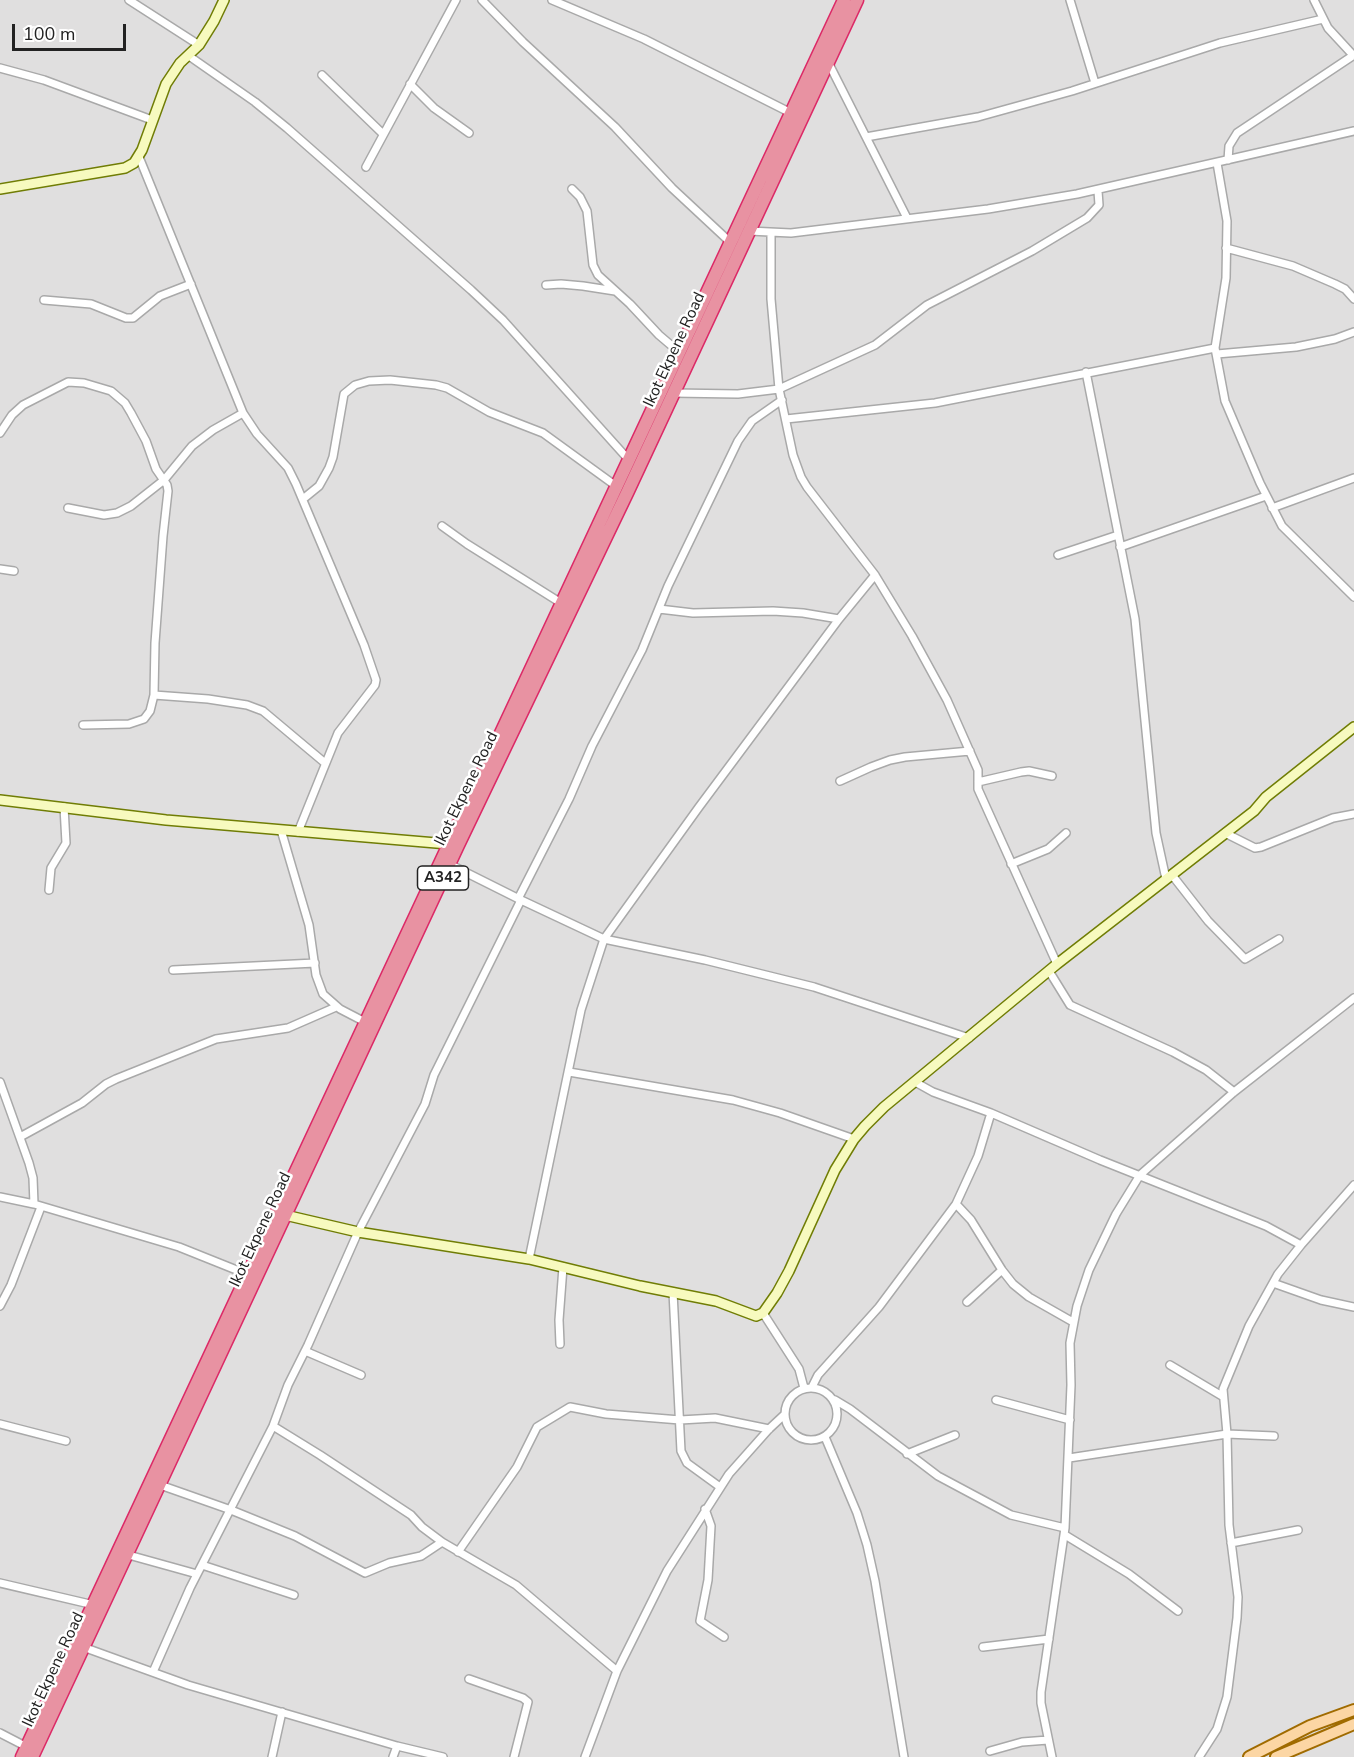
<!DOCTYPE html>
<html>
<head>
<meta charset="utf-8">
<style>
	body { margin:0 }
	#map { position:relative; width:1354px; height:1757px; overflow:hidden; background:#f2efe9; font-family:"Nunito Sans",sans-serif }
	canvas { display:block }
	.scale { position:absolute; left:12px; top:24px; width:114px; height:27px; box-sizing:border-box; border:3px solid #222; border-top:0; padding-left:8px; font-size:18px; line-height:21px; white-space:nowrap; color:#222; -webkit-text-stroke:4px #fff; paint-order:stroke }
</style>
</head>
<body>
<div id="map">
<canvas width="1354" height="1757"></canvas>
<div class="scale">100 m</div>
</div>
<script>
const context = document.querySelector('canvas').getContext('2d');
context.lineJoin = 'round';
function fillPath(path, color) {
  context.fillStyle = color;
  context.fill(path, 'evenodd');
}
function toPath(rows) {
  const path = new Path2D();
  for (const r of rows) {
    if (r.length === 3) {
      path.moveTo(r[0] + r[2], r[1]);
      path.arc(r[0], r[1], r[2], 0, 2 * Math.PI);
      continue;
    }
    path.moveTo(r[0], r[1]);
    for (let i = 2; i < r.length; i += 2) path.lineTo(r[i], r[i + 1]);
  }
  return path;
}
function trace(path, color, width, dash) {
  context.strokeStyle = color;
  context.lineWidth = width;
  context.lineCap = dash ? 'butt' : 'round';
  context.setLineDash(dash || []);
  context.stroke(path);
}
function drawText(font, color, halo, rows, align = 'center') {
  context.font = font + ' "Nunito Sans",sans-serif';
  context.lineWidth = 5;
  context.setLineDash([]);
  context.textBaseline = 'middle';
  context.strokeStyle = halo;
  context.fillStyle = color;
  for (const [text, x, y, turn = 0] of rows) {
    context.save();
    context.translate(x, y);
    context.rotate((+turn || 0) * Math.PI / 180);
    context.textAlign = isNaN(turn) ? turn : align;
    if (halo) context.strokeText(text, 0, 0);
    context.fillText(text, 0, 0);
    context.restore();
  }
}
fillPath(toPath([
	[0,0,1354,0,1354,1757,0,1757]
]), '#e0dfdf');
const street = toPath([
	[129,0,199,45],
	[482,0,523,42,615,127,672,188,730,242],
	[552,0,644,39,791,113],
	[1070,0,1095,83],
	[1314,0,1328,28,1353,55],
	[189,56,255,102,287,128,471,290,503,320,628,459],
	[828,62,907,218],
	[0,68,44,80,152,120],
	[322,75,383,134],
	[410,84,434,108,469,133],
	[866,137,978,117,1072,91,1220,43,1323,19],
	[139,157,243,413,257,434,288,468,296,484,364,645,376,680,375,685,338,733,298,832],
	[1228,160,1229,146,1237,133,1354,55],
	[1217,163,1227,221,1226,278,1215,348,1225,401,1260,483,1282,526,1354,597],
	[366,167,456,0],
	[572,189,580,197,587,211,593,265,598,275,630,304,659,335,679,352],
	[749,231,791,233,988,209,1077,194,1354,131],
	[771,233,771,299,779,389,793,455,801,477,807,487,875,575,912,636,947,700,978,770,978,789,1057,964],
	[1226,248,1293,266,1335,284,1345,289,1354,299],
	[546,285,561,284,583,286,615,291],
	[44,300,91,304,126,318,133,318,160,296,191,284],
	[1217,354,1296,347,1335,339,1354,332],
	[1086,372,1135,619,1156,833,1166,879],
	[673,393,738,394,779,389,875,345,927,305,1032,251,1087,218,1099,205,1098,191],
	[786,419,935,403,1215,348],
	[0,433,12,415,23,405,68,382,84,383,111,391,125,403,131,413,146,441,156,469,167,485,168,491,163,536,155,643,154,695,150,711,144,719,129,724,83,725],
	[303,499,319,486,329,468,333,457,344,394,355,385,369,381,390,380,436,385,447,388,489,412,543,433,616,486],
	[68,508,104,515,117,513,131,506,164,480,192,446,213,430,243,413],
	[1272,508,1354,478],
	[442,526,467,544,561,603],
	[1120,547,1266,496],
	[1058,555,1118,535],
	[0,569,14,571],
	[659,609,693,613,773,611,803,613,839,619],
	[154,695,208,699,247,705,263,711,325,763],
	[840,781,871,767,890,760,905,757,970,751],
	[978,782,1021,772,1029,771,1052,776],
	[281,830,309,925,316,975,323,994,340,1009,367,1023],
	[1225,833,1255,848,1261,847,1333,818,1354,814],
	[449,864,521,900,604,939,705,960,814,987,969,1038],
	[1011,864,1048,849,1066,833],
	[1172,875,1208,921,1245,959,1279,939],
	[49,890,51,868,66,843,64,807],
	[518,899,569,799,592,746,642,650,668,586,738,441,752,421,782,400],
	[173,970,315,963],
	[1049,971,1070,1005,1173,1052,1206,1070,1234,1092],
	[569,1072,733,1100,780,1113,854,1139],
	[0,1082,29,1163,33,1178,34,1204],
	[915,1082,933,1092,991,1113,1100,1160,1266,1226,1301,1245],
	[20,1137,82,1103,106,1084,116,1079,216,1039,288,1028,336,1007],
	[0,1197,34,1204,179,1247,249,1275],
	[956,1204,971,1220,1002,1270,1013,1284,1029,1297,1073,1322],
	[529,1259,581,1010,604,939,699,807,839,619,875,575],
	[1273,1283,1321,1300,1354,1307],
	[673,1292,681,1451,687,1463,720,1487],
	[967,1302,1002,1270],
	[0,1306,11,1285,41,1207],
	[763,1313,799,1369,804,1388],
	[560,1344,559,1320,563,1267],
	[305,1351,361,1375],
	[1170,1365,1222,1396],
	[812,1387,818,1375,879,1307,956,1204,978,1156,991,1113],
	[811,1414,26],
	[835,1400,850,1409,938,1476,1011,1515,1065,1528],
	[996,1400,1070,1420],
	[0,1424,66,1441],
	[273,1426,320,1455,411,1515,422,1527,442,1542,516,1585,617,1671],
	[825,1437,857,1513,867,1545,875,1581,904,1757],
	[907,1454,955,1435],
	[1069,1458,1227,1434,1274,1436],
	[160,1485,231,1510,295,1536,365,1573,389,1563,421,1556,442,1542],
	[705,1509,711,1526,708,1580,700,1621,724,1637],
	[1065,1535,1129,1574,1178,1611],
	[1231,1543,1298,1530],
	[458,1552,517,1467,537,1427,570,1407,606,1414,680,1420,715,1418,769,1429],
	[125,1554,197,1574],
	[202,1565,294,1595],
	[0,1583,94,1605],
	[83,1647,188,1685,397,1746,443,1757],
	[983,1647,1049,1639],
	[153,1672,190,1588,273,1426,288,1385,308,1345,358,1232,425,1104,434,1075,521,900],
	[469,1679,523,1698,528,1702,514,1757],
	[0,1733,27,1747],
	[990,1751,1022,1742,1048,1740],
	[272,1757,282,1712],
	[393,1757,397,1746],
	[585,1757,617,1671,667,1571,729,1474,769,1429,784,1415],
	[1052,1757,1041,1703,1041,1692,1065,1528,1071,1385,1070,1343,1077,1306,1089,1270,1116,1214,1140,1175,1234,1092,1354,998],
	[1199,1757,1217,1729,1227,1697,1237,1618,1238,1597,1229,1525,1227,1434,1223,1389,1249,1326,1278,1274,1301,1245,1354,1185]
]);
const secondary = toPath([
	[0,189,125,168,134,163,142,150,166,84,180,63,199,45,214,21,224,0],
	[0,800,166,820,448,844],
	[285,1215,358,1232,529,1259,640,1286,716,1301,756,1316,763,1313,777,1293,789,1271,835,1170,854,1139,865,1126,884,1107,1057,964,1254,811,1266,797,1354,727]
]);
const primary = toPath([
	[1249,1757,1310,1726,1354,1710],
	[1276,1757,1354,1724]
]);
const highway = toPath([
	[22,1757,844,0],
	[32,1757,458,845,627,493,857,0]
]);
trace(street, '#a9a9a9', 10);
trace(secondary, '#707d05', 12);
trace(primary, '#a06b00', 14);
trace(highway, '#dc2a67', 15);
trace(street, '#fff', 7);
trace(secondary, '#f7fabf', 9);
trace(primary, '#fcd6a4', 10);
trace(highway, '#e892a2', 12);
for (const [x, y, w] of [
	[443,878,51]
]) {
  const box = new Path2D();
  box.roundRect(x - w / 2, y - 12, w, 24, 4.5);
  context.fillStyle = '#fff';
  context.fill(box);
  trace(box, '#222', 1.5);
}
drawText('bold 15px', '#222', null, [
	["A342",443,878]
]);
drawText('16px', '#222', '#fff', [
	["Ikot Ekpene Road",675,350,-65],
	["Ikot Ekpene Road",467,789,-64],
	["Ikot Ekpene Road",261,1230,-65],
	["Ikot Ekpene Road",54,1670,-65]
]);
</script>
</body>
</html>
